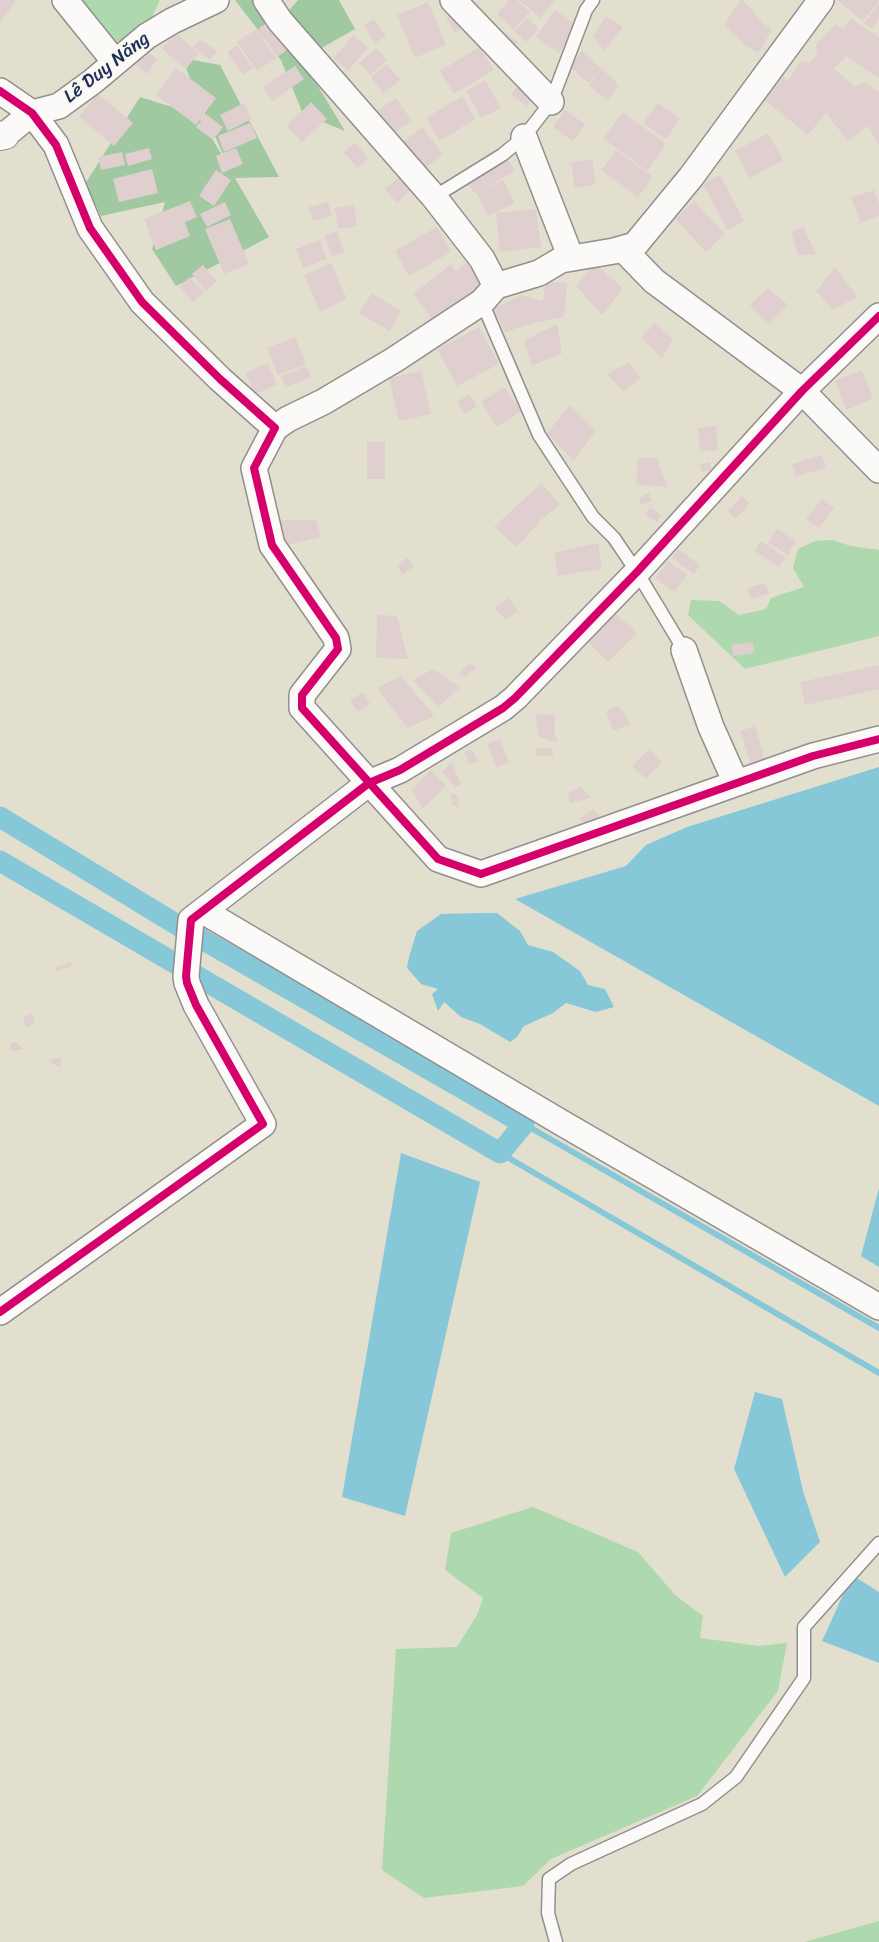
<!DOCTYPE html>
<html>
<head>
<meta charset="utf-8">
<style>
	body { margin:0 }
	canvas { display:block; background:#e3dfce }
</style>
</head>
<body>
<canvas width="879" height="1942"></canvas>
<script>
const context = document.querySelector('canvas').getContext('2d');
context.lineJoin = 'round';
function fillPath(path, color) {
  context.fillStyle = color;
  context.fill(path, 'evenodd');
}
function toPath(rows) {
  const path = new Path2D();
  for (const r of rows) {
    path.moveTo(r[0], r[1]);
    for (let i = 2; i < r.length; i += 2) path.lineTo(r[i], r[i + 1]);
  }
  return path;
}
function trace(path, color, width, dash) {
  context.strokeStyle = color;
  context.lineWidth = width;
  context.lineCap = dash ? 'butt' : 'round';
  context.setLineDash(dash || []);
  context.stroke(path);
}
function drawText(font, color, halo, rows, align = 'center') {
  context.font = font + ' Sriracha,sans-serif';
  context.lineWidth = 4.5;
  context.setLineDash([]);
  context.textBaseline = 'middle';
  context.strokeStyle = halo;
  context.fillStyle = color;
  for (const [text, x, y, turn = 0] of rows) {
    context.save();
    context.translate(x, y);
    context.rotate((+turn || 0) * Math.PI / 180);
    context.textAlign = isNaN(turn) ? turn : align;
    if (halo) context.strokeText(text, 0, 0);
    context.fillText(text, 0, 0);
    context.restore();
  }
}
fillPath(toPath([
	[55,0,160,0,148,26,133,37,115,42,78,34,64,21],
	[833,540,851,546,879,550,879,636,745,669,688,615,691,600,719,601,739,615,766,609,771,598,804,587,793,568,798,549,815,541],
	[533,1507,638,1552,675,1595,703,1616,700,1638,759,1646,787,1643,778,1691,697,1796,551,1859,523,1886,424,1898,382,1870,396,1649,457,1647,477,1615,483,1598,445,1570,451,1533],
	[879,1921,879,1942,804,1942]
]), '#aed8ae');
fillPath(toPath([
	[235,0,266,0,345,131,303,114,281,60],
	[298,0,339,0,355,29,313,53,280,21],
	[182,58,220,65,279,177,235,178,269,237,176,286,152,249,165,202,101,216,85,184,140,97,198,115,229,167,199,101]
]), '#a0c8a1');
fillPath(toPath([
	[879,767,879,1106,515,899,626,866,646,845,687,827],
	[482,913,497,913,520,931,528,945,553,952,580,971,588,985,605,989,614,1007,596,1012,566,1003,553,1013,524,1026,517,1037,510,1042,480,1024,461,1017,444,1002,438,1011,432,994,438,989,421,984,407,968,409,957,417,931,441,914],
	[401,1153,480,1182,405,1516,342,1497],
	[879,1188,879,1267,861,1256],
	[755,1392,782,1399,803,1491,820,1542,785,1577,734,1469],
	[852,1575,879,1592,879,1663,822,1641]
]), '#86c7d8');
trace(toPath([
	[524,1124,879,1328],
	[500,1153,879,1373]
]), '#86c7d8', 6);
trace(toPath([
	[0,817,179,926,524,1124,500,1153,0,861]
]), '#86c7d8', 21);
fillPath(toPath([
	[0,0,16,0,0,23],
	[509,0,517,0,530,12,514,30,497,14],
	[519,0,556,0,540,18],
	[740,0,743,0,764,24,772,30,758,53,745,45,724,25],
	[837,0,879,0,879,1,863,21],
	[428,2,446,45,415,58,397,15],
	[879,3,879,19,872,29,864,23],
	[555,10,578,26,559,53,536,37],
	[457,11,467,25,455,33,446,18],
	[606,16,623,27,604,51,593,36],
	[527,18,539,29,526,42,514,31],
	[374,19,386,36,375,43,364,26],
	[851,19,879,37,879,78,846,56,834,69,855,86,864,82,879,92,879,144,867,126,848,141,826,113,808,135,761,97,780,74,788,81,801,61,810,63,817,53,816,45,836,24,844,29],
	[268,22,287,50,277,57,258,29],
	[256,29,276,58,257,71,237,42],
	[176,33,199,53,186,69,162,49],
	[505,33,518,42,512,50,499,41],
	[353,35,368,48,348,71,334,58],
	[200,39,217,51,210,60,193,47],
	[237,45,253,68,243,75,227,52],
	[140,47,157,59,147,74,130,61],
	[479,47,494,70,454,94,440,71],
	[376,48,387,61,370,75,359,63],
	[582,51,601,68,619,85,608,100,589,86,601,68,589,83,569,66],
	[387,64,400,80,383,93,371,77],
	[295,66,304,79,273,101,263,87],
	[176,68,216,98,196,125,156,95],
	[485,80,501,108,481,118,466,91],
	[520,83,535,95,527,106,511,95],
	[98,94,133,123,114,146,79,117],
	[462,96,475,119,440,141,426,118],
	[396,98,412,121,390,136,374,113],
	[311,102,327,119,302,142,287,126],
	[244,103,252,119,228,131,220,115],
	[658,103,680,119,666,139,643,123],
	[565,110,585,124,573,141,553,127],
	[623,112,666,144,647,171,603,138],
	[206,114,223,127,213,140,196,127],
	[250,123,257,138,224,152,218,136],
	[423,127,443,155,425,168,404,141],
	[768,133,783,160,750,178,735,151],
	[355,143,368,158,357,168,344,152],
	[149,148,152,159,128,166,125,154],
	[236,148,243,164,222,173,216,156],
	[616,150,653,177,638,197,601,170],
	[122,152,125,165,101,170,98,157],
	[506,156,515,171,479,192,503,180,515,203,488,216,477,193,475,194,466,179],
	[592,159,596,184,575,188,571,163],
	[152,169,158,193,119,202,113,179],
	[216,170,231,180,214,206,199,196],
	[404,173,415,186,397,203,385,189],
	[720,175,744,221,727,230,703,184],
	[874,190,879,203,879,216,861,223,851,198],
	[190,201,197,217,185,222,190,236,156,250,144,219],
	[694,201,725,234,706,252,675,219],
	[225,202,231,215,207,227,200,214],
	[328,202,332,216,313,221,309,207],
	[354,205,357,226,338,229,335,208],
	[536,209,541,247,500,252,496,213],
	[230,219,249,264,224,274,205,229],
	[803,226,816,254,798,255,792,233],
	[437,227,451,252,409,276,395,251],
	[337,231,344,252,332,256,325,235],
	[320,240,327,259,303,268,296,249],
	[331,263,347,299,320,311,304,275],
	[467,263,484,286,435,323,413,294,451,264,456,271],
	[594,263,623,288,602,315,576,286],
	[203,265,217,281,205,291,192,274],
	[835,267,857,297,833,310,816,291],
	[190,277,204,292,193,302,179,287],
	[546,281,567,283,564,317,533,323,505,332,493,309,521,295,543,301],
	[768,288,788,305,769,324,750,305],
	[372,293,401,311,390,331,359,313],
	[655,323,673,339,662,358,641,338],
	[557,324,562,353,532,366,524,341],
	[479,327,499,364,457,386,437,349],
	[295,337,306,364,278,375,267,348],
	[629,362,641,378,623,391,607,374],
	[268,363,277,385,255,394,245,373],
	[306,366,311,377,286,387,281,376],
	[862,370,873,399,846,410,835,381],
	[421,371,431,414,399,421,389,378],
	[504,387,521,411,497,427,481,402],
	[469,394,477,406,465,414,457,402],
	[570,405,596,431,574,461,547,433],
	[716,426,718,450,700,451,698,428],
	[367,442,385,442,385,479,367,479],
	[822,455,826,468,796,476,792,464],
	[638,458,657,458,667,487,636,484],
	[710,462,711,470,702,472,700,464],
	[541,483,560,504,541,520,517,547,494,527],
	[649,493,652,502,641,504,639,498],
	[742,496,750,503,736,519,728,511],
	[822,499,834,508,819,528,806,519],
	[650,507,661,515,657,522,645,515],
	[272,520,316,520,321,537,279,547],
	[777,529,796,541,788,555,768,542],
	[761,541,785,557,779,567,755,551],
	[598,543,602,569,558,576,554,553],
	[678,549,700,565,694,574,672,558],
	[407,557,414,566,402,575,398,565],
	[668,561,687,575,674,592,655,578],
	[766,583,769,594,750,599,747,588],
	[509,598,518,611,506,620,494,607],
	[615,613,637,633,608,662,583,637],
	[377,615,397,616,408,659,376,658],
	[753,642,754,653,733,656,731,645],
	[469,664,477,667,465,677,459,673],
	[879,665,879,689,805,705,800,682],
	[433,669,460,687,439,707,413,680],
	[401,676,434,716,408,728,377,688],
	[363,692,370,704,358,712,350,701],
	[618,706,631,724,613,731,606,711],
	[535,714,555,715,554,733,558,742,539,737],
	[755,726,766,763,752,768,740,731],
	[500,739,509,762,496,767,487,744],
	[552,747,553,756,536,756,536,749],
	[472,749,478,762,469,764,464,752],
	[649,749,662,762,646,779,632,766],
	[452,762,461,785,455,787,442,771],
	[431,770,446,786,423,808,411,790],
	[580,786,591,798,570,803,568,794],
	[451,794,457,794,459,807,452,805],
	[594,809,603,822,591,826,579,819],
	[72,962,71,967,56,971,55,967],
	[32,1014,35,1023,26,1027,23,1017],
	[16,1042,23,1049,13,1051,9,1049,11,1043],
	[61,1057,61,1067,52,1064,50,1060]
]), '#dfcfcf');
const lane = toPath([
	[434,197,502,155,524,137,551,102,586,10,593,0],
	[482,302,539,435,593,517,614,538,637,572,684,650],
	[556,1942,548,1913,549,1879,571,1864,702,1804,736,1777,804,1678,804,1627,879,1543]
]);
const street = toPath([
	[65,0,115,62],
	[266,0,280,21,434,197,482,259,496,286],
	[453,0,551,102],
	[0,91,32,113,56,145,90,228,142,302,220,379,275,428,254,468,272,545,336,638,338,649,302,695,302,708,438,859,481,874,813,756,879,739],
	[5,135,32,113,59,106,92,82,147,36,172,21,216,0],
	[524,137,571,258],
	[623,249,654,281,802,391,879,470],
	[275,428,288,419,323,402,394,360,482,302,496,286,539,273,561,260,614,251,635,245,691,177,821,0],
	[684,650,711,727,736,783],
	[203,911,562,1123,879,1307],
	[0,1312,263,1124,196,1005,187,983,186,976,191,920,369,783,400,770,503,708,515,698,637,572,802,391,879,316]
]);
const secondary = toPath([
	[0,136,5,135]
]);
trace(lane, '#8f908f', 15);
trace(street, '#8f908f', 28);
trace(secondary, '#8f908f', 30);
trace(lane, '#fbfaf8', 12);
trace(street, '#fbfaf8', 25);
trace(secondary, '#fbfaf8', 28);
trace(toPath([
	[0,91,32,113,56,145,90,228,142,302,220,379,275,428,254,468,272,545,336,638,338,649,302,695,302,708,438,859,481,874,813,756,879,739],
	[0,1312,263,1124,196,1005,187,983,186,976,191,920,369,783,400,770,503,708,515,698,637,572,802,391,879,316]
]), '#d6006c', 8);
drawText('19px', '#1b2f5e', '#fbf7ec', [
	["Lê Duy Năng",107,68,-38]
]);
</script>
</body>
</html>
